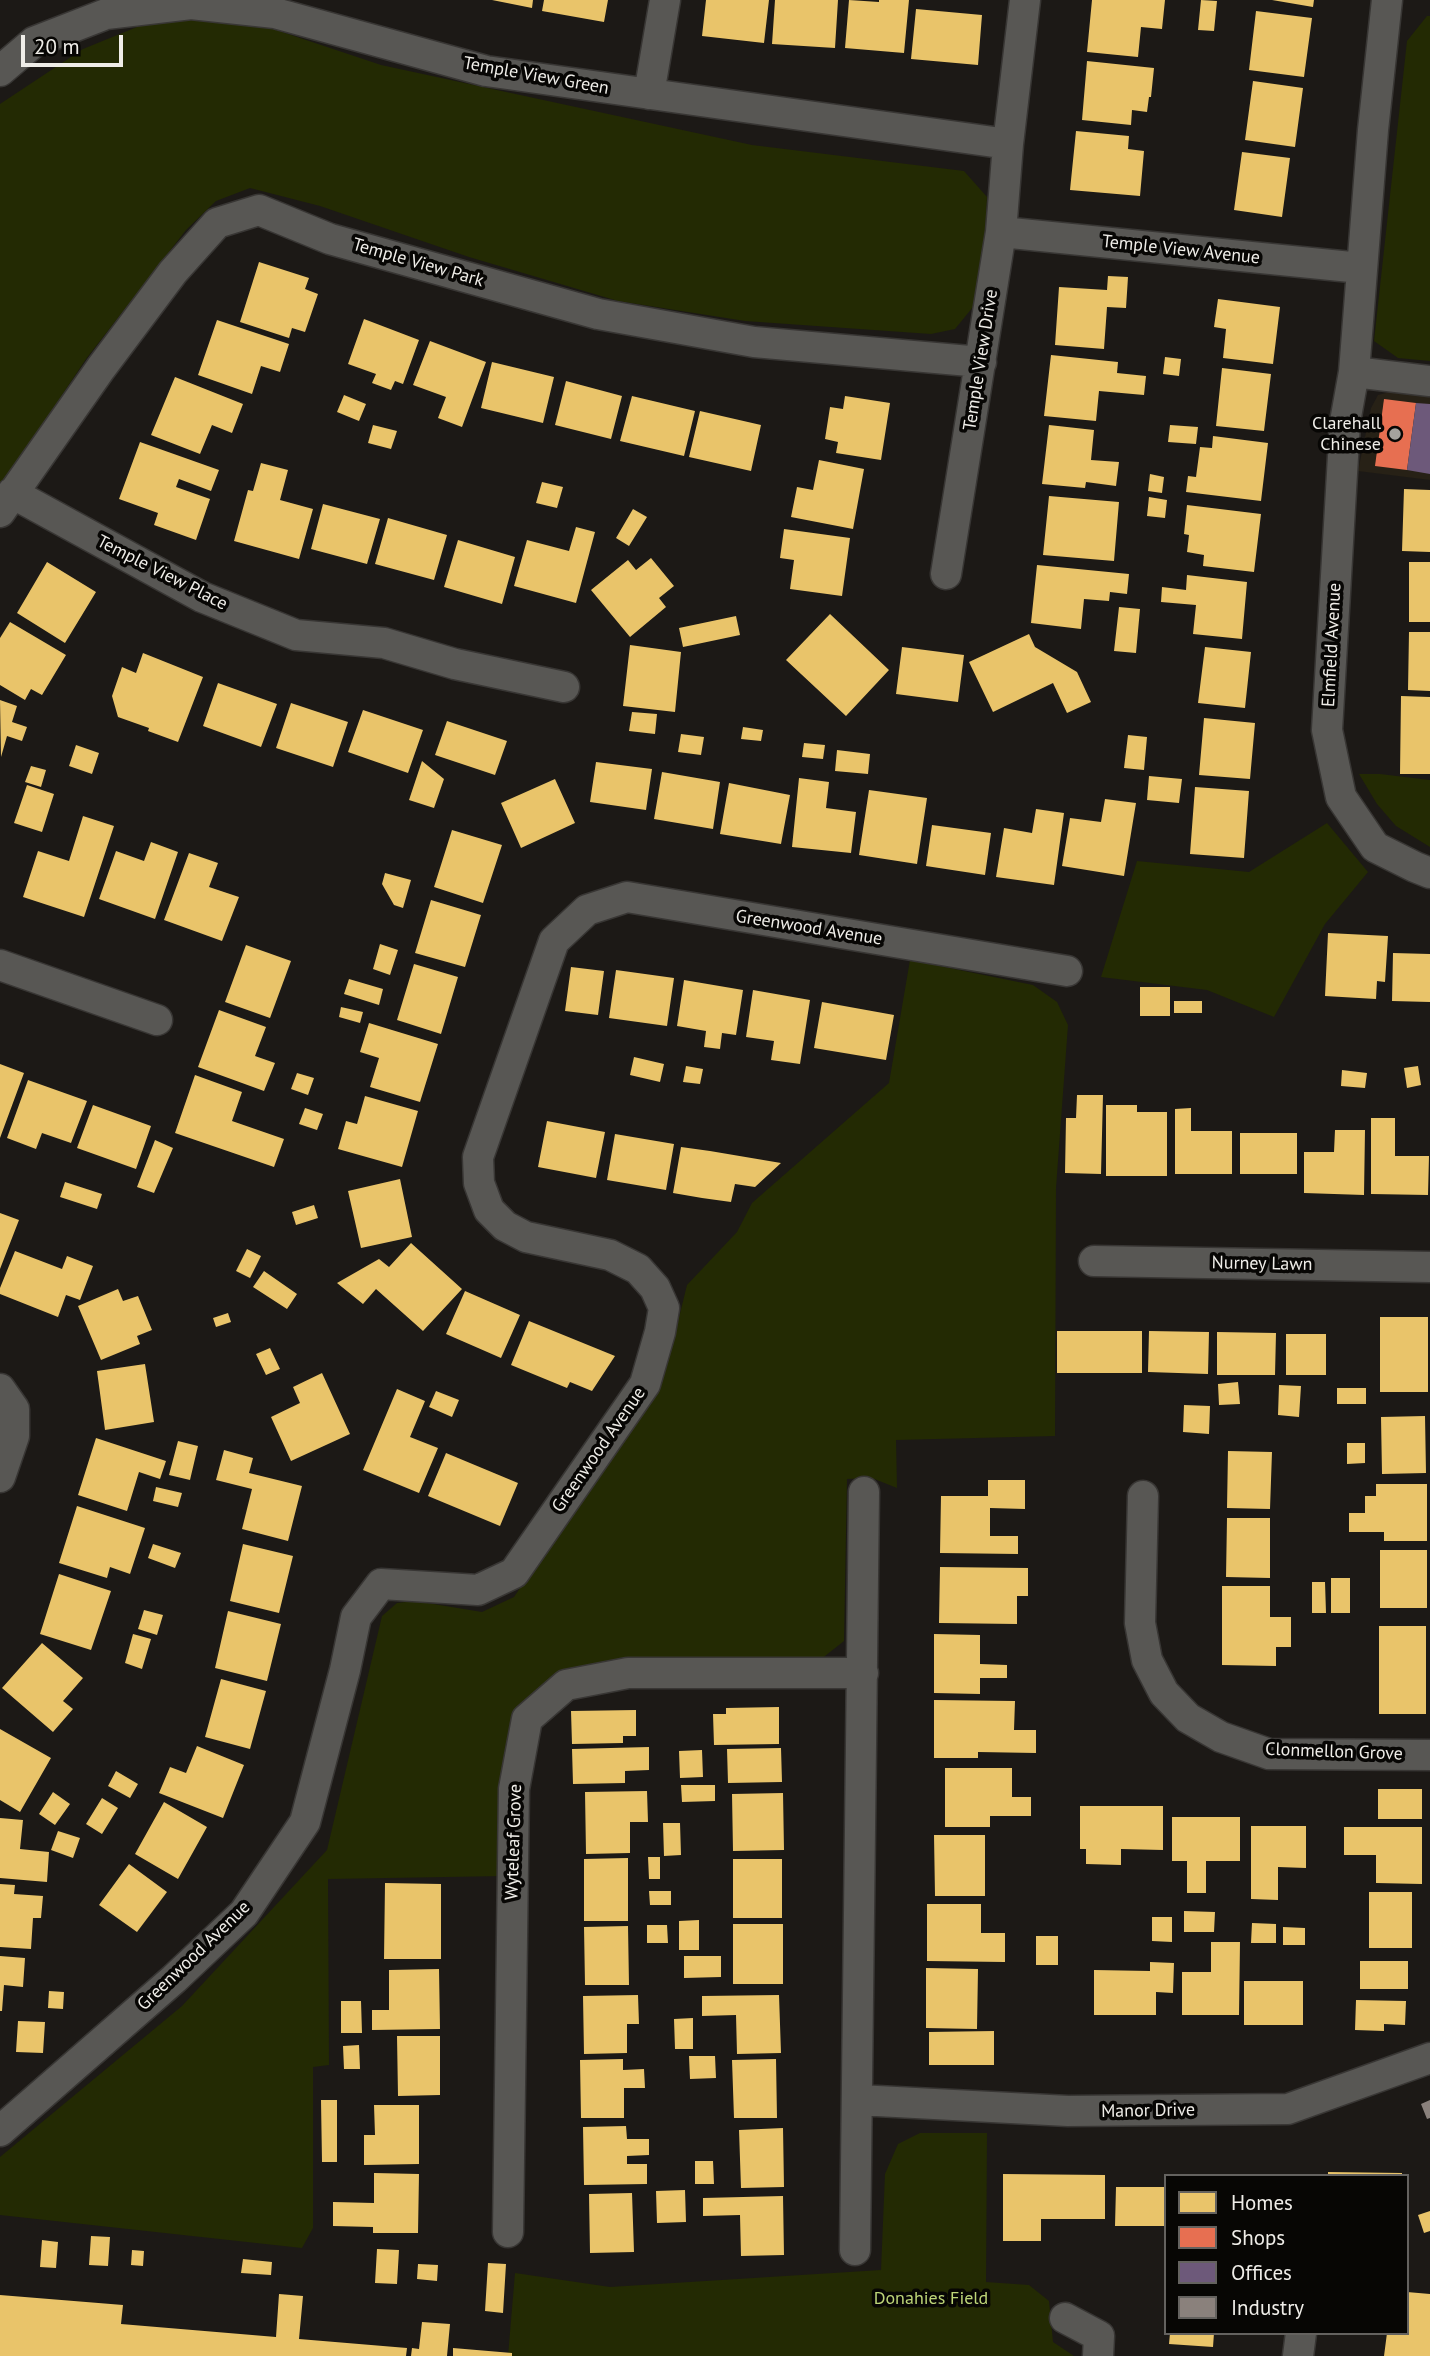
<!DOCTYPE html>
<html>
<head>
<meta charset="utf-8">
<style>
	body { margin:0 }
	#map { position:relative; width:1430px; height:2356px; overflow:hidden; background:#1c1916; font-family:"PT Sans",sans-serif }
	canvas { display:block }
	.legend { position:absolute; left:1164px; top:2174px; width:245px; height:161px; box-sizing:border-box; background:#070604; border:2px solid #64625f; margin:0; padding:9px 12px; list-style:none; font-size:21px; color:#efede8 }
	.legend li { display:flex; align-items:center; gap:14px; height:35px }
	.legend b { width:35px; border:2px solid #64625f }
	.scale { position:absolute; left:21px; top:35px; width:102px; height:32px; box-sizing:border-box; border:4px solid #efede8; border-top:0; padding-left:9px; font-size:21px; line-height:24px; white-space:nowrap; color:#efede8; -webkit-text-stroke:5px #070604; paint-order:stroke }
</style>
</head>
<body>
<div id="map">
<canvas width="1430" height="2356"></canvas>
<ul class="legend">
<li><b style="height:19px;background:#e9c46a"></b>Homes</li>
<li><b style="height:19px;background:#e76f51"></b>Shops</li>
<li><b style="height:19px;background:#6d597a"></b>Offices</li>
<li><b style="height:19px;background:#8a817c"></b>Industry</li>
</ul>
<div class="scale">20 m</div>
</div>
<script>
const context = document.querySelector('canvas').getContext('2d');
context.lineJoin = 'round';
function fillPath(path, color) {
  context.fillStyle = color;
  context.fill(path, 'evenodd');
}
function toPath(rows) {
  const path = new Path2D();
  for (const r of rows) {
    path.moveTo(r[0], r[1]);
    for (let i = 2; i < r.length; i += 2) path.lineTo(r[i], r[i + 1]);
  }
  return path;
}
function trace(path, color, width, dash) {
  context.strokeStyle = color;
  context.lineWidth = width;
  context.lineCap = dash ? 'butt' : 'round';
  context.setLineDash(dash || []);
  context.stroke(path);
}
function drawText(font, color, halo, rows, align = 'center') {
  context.font = font + ' "PT Sans",sans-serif';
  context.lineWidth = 7;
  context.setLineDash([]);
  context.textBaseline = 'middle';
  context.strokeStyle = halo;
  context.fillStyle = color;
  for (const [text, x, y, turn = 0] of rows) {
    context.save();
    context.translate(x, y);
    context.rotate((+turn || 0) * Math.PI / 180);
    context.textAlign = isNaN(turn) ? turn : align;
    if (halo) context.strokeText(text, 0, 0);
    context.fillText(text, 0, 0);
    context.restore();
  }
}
fillPath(toPath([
	[1394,391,1430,395,1430,480,1358,471,1371,408,1378,395]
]), '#272116');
fillPath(toPath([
	[164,16,258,24,381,65,752,145,964,171,987,197,984,256,973,307,955,329,931,334,745,321,618,301,469,257,320,206,250,188,216,201,186,230,86,359,0,488,0,104,83,49],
	[1427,16,1430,16,1430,361,1398,358,1374,341,1407,41],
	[1359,774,1380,774,1430,780,1430,847,1396,826,1377,804],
	[1327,823,1368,872,1325,924,1274,1017,1207,990,1101,977,1137,861,1249,872],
	[910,960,1033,985,1057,1002,1068,1025,1056,1188,1055,1436,896,1440,897,1488,872,1478,847,1479,844,1641,787,1686,570,1688,526,1727,505,1876,328,1879,329,2065,313,2067,313,2228,302,2248,0,2215,0,2157,182,2006,327,1850,382,1616,397,1603,415,1601,482,1612,514,1597,646,1400,674,1338,687,1285,737,1232,752,1203,889,1083],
	[920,2133,987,2133,986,2282,1029,2285,1049,2301,1053,2342,1074,2356,508,2356,515,2273,610,2287,881,2270,885,2174,898,2144]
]), '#232a03');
fillPath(toPath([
	[492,0,533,0,532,8],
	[544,0,608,0,604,22,542,11],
	[706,0,769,0,764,43,702,36],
	[775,0,838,0,835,48,772,44],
	[849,0,879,2,879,0,909,0,904,53,845,48],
	[1092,0,1165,0,1162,29,1141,27,1138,57,1087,52],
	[1201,0,1217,1,1214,31,1198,30],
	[1272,0,1314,0,1313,7],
	[916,9,982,15,978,65,911,59],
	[1256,11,1312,18,1304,77,1249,70],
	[1087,61,1154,68,1151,97,1149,97,1147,112,1132,110,1131,125,1082,120],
	[1253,81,1303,88,1295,147,1245,140],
	[1076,131,1129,136,1128,149,1144,151,1140,196,1070,190],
	[1242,152,1290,158,1282,217,1234,210],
	[259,262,309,278,305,289,318,294,305,332,292,328,289,338,240,322],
	[1108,276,1128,277,1126,308,1107,307,1104,349,1055,345,1059,287,1107,290],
	[1218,299,1280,307,1273,364,1223,358,1226,329,1214,327],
	[364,319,419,340,403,384,395,381,391,390,372,383,376,374,348,364],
	[217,320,289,344,280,372,261,366,252,394,198,375],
	[430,341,486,362,462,427,438,418,446,397,413,385],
	[1051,355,1118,362,1117,373,1146,376,1144,395,1099,391,1096,421,1044,416],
	[1165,357,1181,359,1179,376,1163,374],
	[492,362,554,377,543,423,481,408],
	[1222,368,1271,374,1264,431,1216,426],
	[175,377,243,404,232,433,212,425,200,454,151,435],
	[566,381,622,396,611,439,555,425],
	[344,395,366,404,359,421,337,412],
	[632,396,695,411,684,456,620,441],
	[845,396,890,403,881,460,836,453,838,442,825,439,830,407,843,409],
	[700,411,761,425,751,471,689,457],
	[373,425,397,431,391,449,368,443],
	[1049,425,1094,430,1091,460,1119,462,1116,486,1086,482,1085,488,1042,484],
	[1170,425,1198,427,1196,444,1168,442],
	[1213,436,1268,443,1261,501,1186,492,1188,476,1196,477,1200,447,1212,448],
	[140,442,219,470,211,491,179,479,176,487,210,499,196,540,154,525,158,513,119,499],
	[819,460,864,469,853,529,791,517,797,487,813,490],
	[261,463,288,470,280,500,313,509,299,559,234,541,248,490,253,491],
	[1150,474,1164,477,1162,493,1148,491],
	[542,482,563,487,557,508,536,503],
	[1404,489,1430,490,1430,552,1402,551],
	[1049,496,1119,502,1114,561,1043,555],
	[1149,497,1167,500,1165,518,1147,516],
	[323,504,380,519,367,564,311,549],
	[1187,505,1261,514,1254,572,1203,566,1204,555,1187,552,1189,535,1184,534],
	[633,509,647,517,629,546,616,538],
	[388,518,447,535,434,580,375,564],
	[576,527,595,532,576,603,514,586,527,540,569,551],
	[784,529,850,538,842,596,790,589,794,560,780,558],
	[458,540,515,557,502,604,444,587],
	[651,558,674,586,659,598,666,607,630,637,591,590,628,560,636,570],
	[47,562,96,592,65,643,17,613],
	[1409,562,1430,562,1430,622,1409,622],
	[1037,565,1129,574,1127,594,1110,592,1109,601,1084,599,1081,629,1031,623],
	[1187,575,1247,582,1242,639,1193,634,1196,605,1161,602,1162,587,1186,590],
	[1119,607,1140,609,1136,653,1114,651],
	[830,614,889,670,846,716,786,660],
	[736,616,740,635,683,647,679,628],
	[10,622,66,655,42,695,31,689,25,700,0,685,0,638],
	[1409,632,1430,632,1430,691,1408,690],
	[1029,634,1035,647,1077,672,1091,702,1067,713,1053,683,993,712,969,662],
	[630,645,681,652,675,712,623,706],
	[902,647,964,655,958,702,896,694],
	[1205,647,1251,652,1245,708,1198,703],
	[143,653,203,677,178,742,148,731,149,728,118,717,112,696,122,667,136,673],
	[218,683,277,704,261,747,203,726],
	[1401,696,1430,697,1430,774,1400,774],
	[0,700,17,706,12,722,27,727,22,741,7,736,1,757],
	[291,703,348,722,333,767,276,748],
	[363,710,423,730,408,773,348,752],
	[632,712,657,714,655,734,629,731],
	[1204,718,1255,723,1250,779,1199,775],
	[447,721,507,741,495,775,435,755],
	[743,727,763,730,761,741,741,739],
	[681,734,704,737,701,755,678,752],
	[1128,735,1147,737,1144,770,1124,768],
	[804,743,825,745,823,759,802,757],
	[76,745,99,753,92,774,69,766],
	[837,750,870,754,868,774,835,771],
	[422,761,444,779,434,808,409,800],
	[596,762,652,769,646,810,590,802],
	[31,766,46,770,41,787,25,782],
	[662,772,720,782,713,829,654,819],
	[1149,776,1182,779,1179,803,1147,800],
	[799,778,829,782,826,808,856,812,851,853,792,847],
	[555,779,575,823,521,848,501,803],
	[729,783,790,795,781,844,720,834],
	[27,785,54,794,42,832,14,823],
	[1195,787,1249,791,1244,858,1190,854],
	[869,790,927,798,917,864,859,855],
	[1105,799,1136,803,1124,876,1062,866,1070,818,1101,822],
	[1036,809,1064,813,1054,885,996,877,1004,828,1032,833],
	[83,816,114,826,84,917,23,897,38,851,69,861],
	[932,825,991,833,985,875,926,866],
	[452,830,502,845,483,903,434,887],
	[151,842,178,852,155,919,99,899,116,851,144,861],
	[189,853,218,863,209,887,239,897,222,941,164,920],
	[385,873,411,880,403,908,394,905,382,884],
	[431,900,481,915,465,967,415,953],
	[1328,933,1388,936,1385,982,1377,981,1376,999,1325,996],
	[380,944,398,950,390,975,373,969],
	[246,945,291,961,270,1018,225,1002],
	[1393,953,1430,954,1430,1002,1392,1001],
	[414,964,458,977,441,1034,397,1020],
	[571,967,604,971,598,1015,565,1011],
	[616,970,674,978,667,1026,609,1018],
	[349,979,383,989,379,1005,344,994],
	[684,980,743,990,736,1035,722,1033,720,1049,704,1047,706,1031,677,1026],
	[1140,987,1170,987,1170,1016,1140,1016],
	[753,990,810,1000,800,1064,771,1060,774,1041,746,1037],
	[1174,1001,1202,1001,1202,1013,1174,1013],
	[822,1002,894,1015,886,1060,814,1048],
	[341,1007,363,1012,360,1023,339,1017],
	[219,1010,266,1027,255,1056,275,1063,264,1091,198,1067],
	[369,1023,438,1044,420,1102,370,1087,379,1058,360,1052],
	[634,1057,664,1064,660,1082,630,1075],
	[0,1064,24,1073,0,1138],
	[686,1066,703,1069,700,1084,683,1082],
	[1418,1066,1421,1085,1407,1088,1404,1068],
	[1342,1070,1367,1073,1365,1088,1341,1086],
	[297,1073,314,1078,308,1095,291,1089],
	[195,1075,242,1092,232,1121,284,1139,274,1167,175,1133],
	[28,1080,87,1101,71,1143,42,1133,36,1149,7,1138],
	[1077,1095,1103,1095,1101,1174,1065,1173,1066,1118,1076,1118],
	[365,1096,418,1111,402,1167,338,1149,346,1121,357,1124],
	[93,1105,151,1126,136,1169,77,1148],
	[1106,1105,1137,1105,1137,1112,1167,1112,1167,1176,1106,1176],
	[305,1108,323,1114,317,1130,299,1124],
	[1191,1108,1191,1131,1232,1131,1232,1174,1175,1174,1175,1109],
	[1371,1118,1395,1118,1395,1156,1429,1156,1428,1195,1371,1194],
	[547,1121,605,1132,596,1178,538,1167],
	[1335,1130,1365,1130,1364,1195,1304,1193,1304,1152,1334,1152],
	[1240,1133,1297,1133,1297,1174,1240,1174],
	[615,1134,674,1144,666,1190,607,1180],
	[155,1140,173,1148,154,1193,137,1187],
	[681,1147,710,1151,781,1163,755,1187,735,1184,731,1202,702,1198,673,1193],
	[400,1179,412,1237,361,1248,348,1191],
	[65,1182,102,1194,97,1209,60,1197],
	[314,1205,318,1218,296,1225,292,1212],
	[0,1213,19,1220,0,1269],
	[411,1243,462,1289,423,1331,376,1289,363,1304,337,1283,379,1259,389,1267],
	[247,1249,261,1256,250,1278,236,1271],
	[15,1251,62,1269,67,1256,93,1266,80,1300,66,1295,58,1317,0,1294,0,1288],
	[264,1271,297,1294,287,1309,253,1287],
	[118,1289,123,1301,138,1296,152,1330,137,1336,140,1344,101,1360,78,1306],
	[465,1291,520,1315,501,1358,446,1334],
	[228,1313,231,1322,216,1327,213,1318],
	[1380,1317,1428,1317,1428,1392,1380,1392],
	[529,1321,615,1356,592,1391,570,1382,567,1388,511,1365],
	[1057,1331,1142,1331,1142,1373,1057,1373],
	[1149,1331,1209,1332,1208,1374,1148,1372],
	[1217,1332,1276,1333,1275,1375,1217,1375],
	[1286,1334,1326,1334,1326,1375,1286,1375],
	[270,1348,280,1369,266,1375,256,1354],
	[145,1364,154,1422,105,1430,97,1371],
	[322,1373,350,1434,291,1461,271,1417,300,1403,293,1387],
	[1238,1382,1240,1404,1219,1405,1218,1384],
	[1279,1385,1301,1386,1299,1417,1278,1415],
	[1337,1388,1366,1388,1366,1404,1337,1404],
	[397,1389,425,1401,410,1437,438,1448,419,1493,363,1470],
	[436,1391,459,1400,452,1417,429,1407],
	[1184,1405,1210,1406,1209,1434,1183,1432],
	[1425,1416,1426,1473,1382,1474,1381,1417],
	[96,1438,166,1461,160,1479,139,1472,127,1511,78,1495],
	[178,1441,198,1446,190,1480,169,1475],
	[1347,1443,1365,1443,1365,1463,1347,1464],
	[224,1450,253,1458,249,1473,302,1486,288,1541,242,1529,252,1489,216,1480],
	[1228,1451,1272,1452,1270,1509,1227,1508],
	[446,1453,518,1483,500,1526,428,1496],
	[988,1480,1025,1480,1025,1509,990,1508,990,1536,1018,1536,1018,1554,940,1553,941,1496,988,1496],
	[1376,1484,1427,1484,1427,1541,1384,1541,1384,1532,1349,1532,1349,1513,1365,1513,1365,1496,1376,1496],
	[156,1487,182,1493,178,1507,153,1501],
	[77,1506,145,1528,130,1574,110,1567,107,1578,59,1563],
	[1227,1518,1270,1518,1270,1578,1226,1577],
	[153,1544,181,1553,175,1568,148,1558],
	[243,1544,293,1556,279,1613,230,1601],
	[1380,1550,1427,1550,1427,1608,1380,1608],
	[940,1567,1028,1568,1028,1596,1017,1596,1017,1624,939,1623],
	[59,1574,111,1591,91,1650,40,1634],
	[1331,1578,1350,1578,1350,1613,1331,1613],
	[1312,1582,1325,1582,1326,1613,1312,1613],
	[1222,1586,1270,1586,1270,1617,1291,1617,1291,1647,1276,1647,1276,1666,1222,1665],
	[144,1610,163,1615,157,1635,138,1629],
	[228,1611,281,1624,267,1681,215,1668],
	[1379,1626,1426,1626,1426,1714,1379,1714],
	[133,1634,151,1639,142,1669,125,1663],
	[934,1634,980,1635,980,1664,1007,1665,1007,1678,980,1678,980,1694,934,1693],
	[42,1643,83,1678,63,1701,73,1709,53,1732,2,1688],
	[221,1679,266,1691,250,1749,205,1737],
	[934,1700,1015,1701,1014,1730,1036,1730,1036,1753,978,1752,978,1758,934,1758],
	[779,1707,779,1744,714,1745,713,1714,726,1714,726,1708],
	[636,1710,636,1736,623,1736,623,1743,572,1744,571,1711],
	[0,1729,51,1758,20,1812,0,1800],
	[197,1746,244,1765,223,1818,159,1793,170,1767,186,1773],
	[649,1747,649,1770,625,1771,625,1783,573,1784,572,1749],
	[781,1748,782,1782,728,1783,727,1749],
	[702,1750,703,1777,680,1778,679,1751],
	[945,1768,1012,1768,1012,1797,1031,1797,1031,1816,990,1816,990,1827,945,1827],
	[116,1771,138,1784,130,1798,108,1786],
	[681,1785,715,1785,715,1801,682,1802],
	[1378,1789,1422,1789,1422,1819,1378,1819],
	[647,1791,648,1822,630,1822,630,1853,586,1854,585,1792],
	[53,1792,70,1804,55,1825,39,1814],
	[783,1793,784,1850,733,1851,732,1794],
	[102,1798,118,1808,102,1834,86,1824],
	[164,1802,207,1827,178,1879,135,1854],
	[1080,1806,1163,1806,1163,1850,1121,1849,1121,1865,1086,1864,1086,1849,1080,1849],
	[1172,1817,1240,1817,1240,1861,1206,1861,1206,1893,1187,1893,1187,1861,1172,1861],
	[0,1818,23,1820,20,1849,49,1852,47,1882,0,1878],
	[663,1823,680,1823,681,1855,664,1856],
	[1251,1826,1306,1826,1306,1868,1278,1867,1278,1900,1251,1899],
	[1344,1827,1422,1827,1422,1884,1376,1883,1376,1855,1344,1855],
	[58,1831,80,1838,73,1858,51,1850],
	[934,1835,985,1835,985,1896,935,1896],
	[648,1857,660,1857,660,1879,649,1879],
	[628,1858,628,1921,584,1921,584,1859],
	[733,1859,782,1859,782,1918,733,1918],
	[129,1864,167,1892,137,1932,99,1905],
	[385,1883,441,1884,441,1959,384,1959],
	[0,1884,15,1885,14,1894,43,1896,41,1918,33,1918,31,1949,0,1947],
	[649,1891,671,1891,671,1905,650,1905],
	[1369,1892,1412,1892,1412,1948,1369,1948],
	[927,1904,981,1904,981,1933,1005,1933,1005,1962,927,1961],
	[1184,1911,1215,1912,1214,1932,1184,1932],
	[1152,1917,1172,1917,1172,1942,1152,1941],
	[699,1920,699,1950,679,1950,679,1921],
	[1252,1923,1276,1924,1276,1943,1251,1943],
	[733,1924,783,1924,783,1984,733,1984],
	[647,1925,667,1925,668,1943,647,1943],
	[628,1926,629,1985,585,1985,584,1927],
	[1283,1927,1305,1928,1305,1945,1283,1945],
	[1036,1936,1058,1936,1058,1965,1036,1965],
	[1211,1942,1240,1942,1239,2015,1182,2015,1182,1972,1211,1972],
	[0,1956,25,1958,23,1987,4,1985,2,2011,0,2011],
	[684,1956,721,1956,721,1977,684,1978],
	[1360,1961,1408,1961,1408,1989,1360,1989],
	[1150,1962,1174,1963,1173,1993,1156,1992,1156,2015,1094,2015,1094,1970,1150,1971],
	[926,1968,978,1969,977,2029,926,2028],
	[439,1969,440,2029,372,2030,372,2010,389,2010,389,1970],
	[1244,1981,1303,1981,1303,2025,1244,2025],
	[49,1991,64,1992,63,2009,48,2008],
	[638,1995,639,2024,627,2024,627,2053,584,2054,583,1996],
	[779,1995,781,2053,737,2054,736,2015,702,2016,702,1996],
	[1356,2000,1406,2001,1405,2025,1384,2024,1384,2031,1355,2030],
	[341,2001,361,2001,362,2033,341,2033],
	[693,2018,693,2049,675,2049,674,2019],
	[18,2021,45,2022,43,2053,16,2052],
	[994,2031,994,2065,929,2065,929,2032],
	[397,2036,440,2036,440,2095,398,2096],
	[359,2045,360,2069,344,2069,343,2046],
	[689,2056,715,2056,716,2078,690,2079],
	[623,2059,623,2070,644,2069,645,2088,624,2088,624,2118,581,2118,580,2060],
	[776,2059,777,2118,734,2118,732,2060],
	[321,2100,337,2100,337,2162,322,2162],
	[374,2105,419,2105,419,2164,364,2165,364,2135,375,2135],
	[626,2126,627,2139,649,2139,649,2155,627,2156,627,2164,647,2164,647,2184,584,2185,583,2127],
	[783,2128,784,2187,741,2188,739,2130],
	[695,2161,713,2161,714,2184,695,2184],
	[1328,2172,1402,2173,1402,2176,1328,2176],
	[374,2173,419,2174,418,2233,373,2233,373,2227,333,2226,333,2202,374,2203],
	[1003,2174,1105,2175,1105,2219,1041,2219,1041,2241,1003,2241],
	[1116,2187,1166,2187,1166,2226,1115,2226],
	[685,2190,686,2222,657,2223,656,2191],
	[632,2193,634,2252,590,2253,589,2194],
	[783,2196,784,2255,741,2256,740,2215,703,2216,703,2198],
	[1430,2211,1430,2231,1424,2233,1418,2215],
	[91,2236,110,2237,108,2266,89,2265],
	[42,2240,58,2242,56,2268,40,2267],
	[377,2249,399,2250,397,2284,375,2283],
	[132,2250,144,2251,143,2266,131,2265],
	[243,2259,272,2262,271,2275,241,2273],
	[488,2263,506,2264,503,2313,485,2311],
	[418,2264,438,2265,437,2281,417,2279],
	[1407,2292,1430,2294,1430,2356,1384,2356,1387,2333,1407,2333],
	[279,2294,303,2296,299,2339,407,2348,406,2356,0,2356,0,2295,123,2305,121,2324,276,2337],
	[422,2322,450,2324,447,2356,411,2356,412,2348,419,2349],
	[1170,2333,1214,2333,1213,2347,1169,2344],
	[453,2348,512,2353,512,2356,453,2356]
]), '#e9c46a');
fillPath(toPath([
	[1384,399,1416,403,1407,470,1375,466]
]), '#e76f51');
fillPath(toPath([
	[1416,403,1430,404,1430,474,1407,470]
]), '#6d597a');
fillPath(toPath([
	[1430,2100,1430,2118,1427,2119,1421,2104]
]), '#8a817c');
const minor = toPath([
	[1387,0,1373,130,1354,372,1345,422,1327,730,1341,797,1375,847,1415,867,1430,873],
	[0,71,34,42,106,14,191,4,275,13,486,71,1008,144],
	[649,94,665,0],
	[1001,232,1361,268],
	[1354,372,1430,381],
	[12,493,202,597,296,635,384,643,455,664,564,687],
	[0,512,101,368,173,272,217,223,259,210,330,239,598,314,754,342,981,362],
	[946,574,1001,232,1008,144,1025,0],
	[0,965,157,1020],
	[1094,1261,1430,1267],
	[0,1389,14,1409,14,1436,0,1477],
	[1143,1496,1140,1623,1147,1660,1164,1693,1188,1718,1221,1737,1269,1754,1430,1755],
	[858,2100,1068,2111,1288,2109,1430,2058],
	[0,2131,174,1979,244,1913,305,1822,345,1670,356,1617,381,1584,478,1590,514,1573,645,1384,660,1332,664,1308,655,1288,638,1269,610,1255,526,1237,505,1226,489,1210,479,1183,478,1157,554,941,587,910,627,897,1067,971],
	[508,2232,514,1789,527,1719,566,1685,628,1673,863,1673],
	[855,2250,864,1492],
	[1065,2318,1099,2336,1098,2356],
	[1298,2356,1301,2333]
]);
trace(minor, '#383634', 33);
trace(minor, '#585754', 30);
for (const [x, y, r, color] of [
	[1395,434,7,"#a5a39e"]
]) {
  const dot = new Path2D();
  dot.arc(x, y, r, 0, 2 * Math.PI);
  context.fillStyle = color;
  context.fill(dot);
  trace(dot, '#070604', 2.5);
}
drawText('18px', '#efede8', '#070604', [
	["Temple View Green",536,76,10],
	["Temple View Avenue",1181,250,6],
	["Temple View Park",418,263,16],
	["Temple View Drive",981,360,-81],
	["Temple View Place",162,573,27],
	["Elmfield Avenue",1332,645,-87],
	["Greenwood Avenue",809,928,9],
	["Nurney Lawn",1262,1264,1],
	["Greenwood Avenue",599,1450,-55],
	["Clonmellon Grove",1334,1752,2],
	["Wyteleaf Grove",514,1842,-88],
	["Greenwood Avenue",194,1956,-44],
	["Manor Drive",1148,2111,-1]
]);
drawText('18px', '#efede8', '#070604', [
	["Clarehall",1381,424],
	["Chinese",1381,445]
], 'right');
drawText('18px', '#bdd578', '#070604', [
	["Donahies Field",931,2299]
]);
</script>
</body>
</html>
